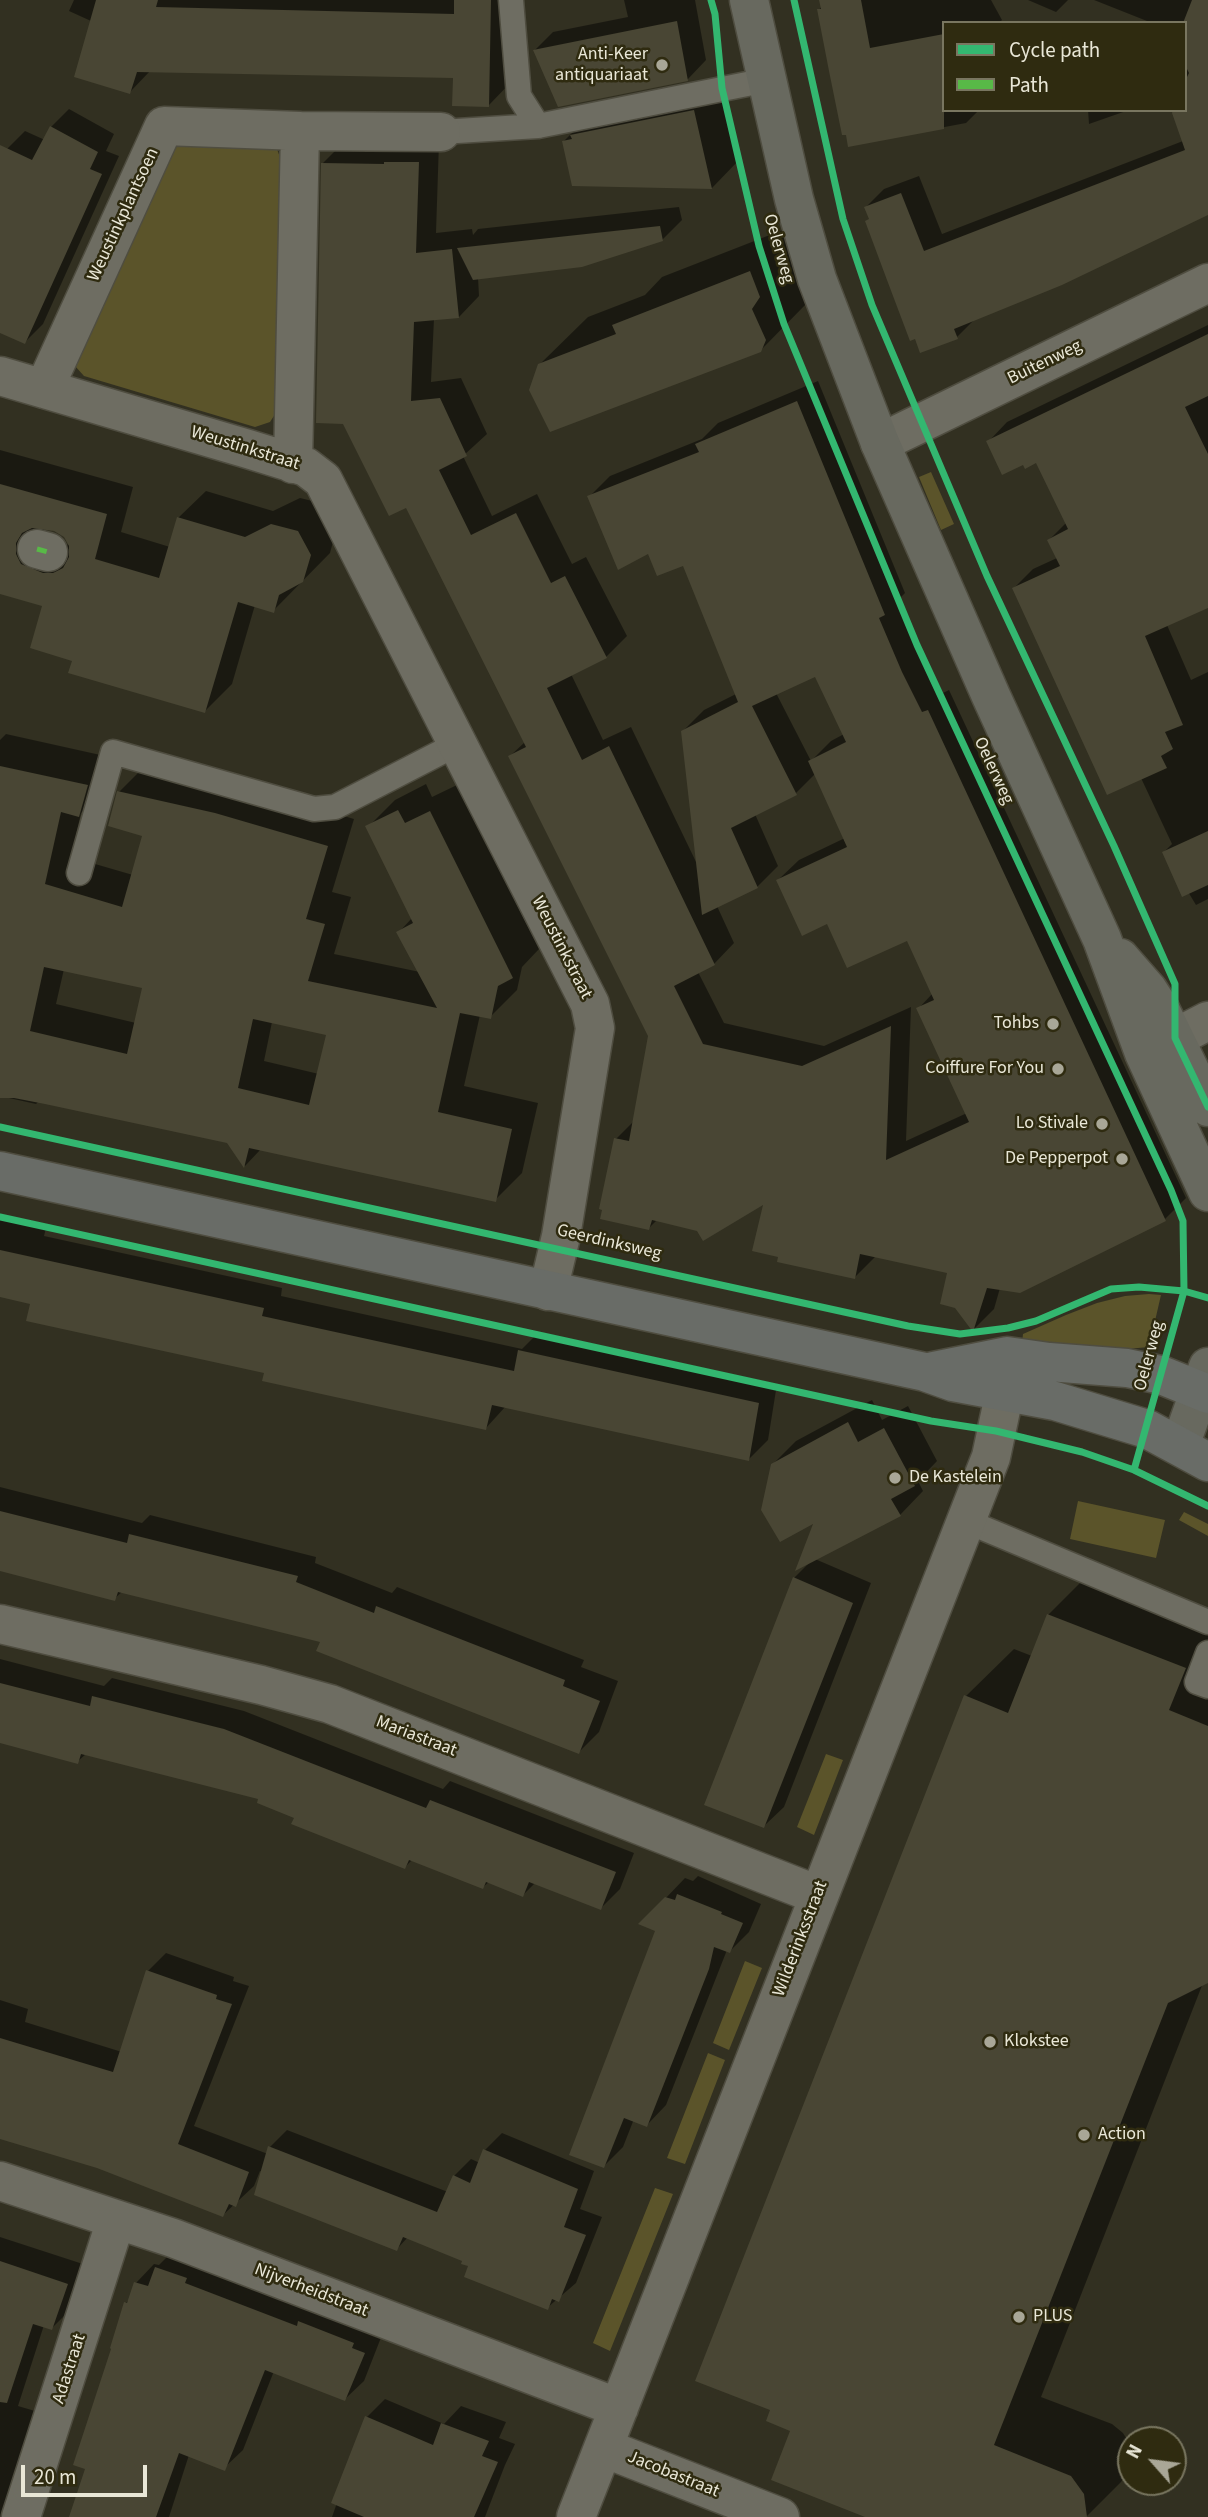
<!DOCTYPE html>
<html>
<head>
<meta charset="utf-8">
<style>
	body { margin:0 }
	#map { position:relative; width:1208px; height:2517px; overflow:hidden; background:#323021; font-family:"Source Sans 3",sans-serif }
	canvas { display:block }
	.legend { position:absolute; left:942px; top:21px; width:245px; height:91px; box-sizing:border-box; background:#2f2b10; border:2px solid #797660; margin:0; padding:9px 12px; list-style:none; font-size:21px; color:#e9e7d7 }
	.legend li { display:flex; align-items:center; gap:14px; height:35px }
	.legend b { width:35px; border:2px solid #797660 }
	.north { position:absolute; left:1117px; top:2426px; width:70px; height:70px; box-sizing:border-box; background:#2f2b10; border:2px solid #797660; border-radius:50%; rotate:298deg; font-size:19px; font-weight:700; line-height:28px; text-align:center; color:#e9e7d7 }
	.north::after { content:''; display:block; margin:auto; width:24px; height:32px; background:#a9a797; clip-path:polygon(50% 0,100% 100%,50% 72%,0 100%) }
	.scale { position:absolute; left:21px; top:2465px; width:126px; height:32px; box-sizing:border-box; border:4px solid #e9e7d7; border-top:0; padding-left:9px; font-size:21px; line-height:24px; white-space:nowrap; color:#e9e7d7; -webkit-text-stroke:5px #2f2b10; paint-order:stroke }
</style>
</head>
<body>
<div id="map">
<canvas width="1208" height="2517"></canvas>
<ul class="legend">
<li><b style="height:9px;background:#33b770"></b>Cycle path</li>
<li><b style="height:9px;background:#58b947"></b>Path</li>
</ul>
<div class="north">N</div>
<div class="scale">20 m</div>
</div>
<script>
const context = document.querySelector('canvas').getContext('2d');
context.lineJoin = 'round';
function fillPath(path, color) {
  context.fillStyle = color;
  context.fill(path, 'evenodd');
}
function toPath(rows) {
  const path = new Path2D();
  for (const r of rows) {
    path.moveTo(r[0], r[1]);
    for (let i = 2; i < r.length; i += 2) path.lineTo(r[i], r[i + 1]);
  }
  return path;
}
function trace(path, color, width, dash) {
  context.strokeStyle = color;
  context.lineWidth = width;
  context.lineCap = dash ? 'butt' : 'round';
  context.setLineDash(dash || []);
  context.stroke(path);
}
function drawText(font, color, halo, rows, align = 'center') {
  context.font = font + ' "Source Sans 3",sans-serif';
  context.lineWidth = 5;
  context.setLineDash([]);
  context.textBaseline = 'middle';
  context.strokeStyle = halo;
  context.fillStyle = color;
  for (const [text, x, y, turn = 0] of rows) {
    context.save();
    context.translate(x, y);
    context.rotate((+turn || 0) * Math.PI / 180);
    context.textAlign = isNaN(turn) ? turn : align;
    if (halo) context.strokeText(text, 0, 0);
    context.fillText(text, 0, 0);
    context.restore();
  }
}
fillPath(toPath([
	[190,139,277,149,282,163,279,408,270,422,255,427,84,376,75,366,171,150],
	[931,472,954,524,941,530,919,477],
	[1149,1294,1161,1295,1149,1347,1105,1351,1022,1343,1023,1334,1066,1315,1097,1303,1125,1296],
	[1078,1501,1165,1520,1156,1558,1070,1539],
	[1184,1512,1208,1524,1208,1536,1179,1520],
	[826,1754,843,1760,814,1835,797,1827],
	[745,1961,762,1968,729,2050,713,2043],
	[708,2053,725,2060,685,2164,667,2158],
	[655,2188,673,2194,610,2351,593,2343]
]), '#5b542a');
fillPath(toPath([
	[74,0,517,0,516,77,489,105,454,77,151,70,130,92,91,21,69,11],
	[624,0,695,0,706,60,688,79,535,50,553,32,628,17],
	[821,0,991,0,1002,20,999,23,944,23,944,110,979,110,966,123,849,145,819,10,822,6],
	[1028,0,1068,0,1056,12],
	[1094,0,1208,0,1208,45,1185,23,1152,23],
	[1185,49,1208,49,1208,213,976,318,957,337,870,218,866,207,884,189,919,176,942,234,1183,141,1172,110,1185,110],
	[722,82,740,159,712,188,564,141,593,112],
	[69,109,114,134,106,151,119,156,43,324,25,342,0,332,0,165,7,149,25,131,45,140,51,127],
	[1088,110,1129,110,1089,124],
	[344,142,439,142,436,233,472,229,473,235,478,229,679,207,682,220,662,240,478,277,479,296,459,317,434,319,431,382,461,378,487,434,463,456,492,516,537,494,572,564,586,557,627,636,606,657,571,674,603,740,631,727,698,866,683,731,704,710,736,694,684,563,649,552,589,497,610,476,702,439,718,423,818,381,905,593,900,598,922,651,943,693,949,690,1186,1198,1165,1219,1019,1291,1000,1288,994,1309,974,1329,949,1272,876,1256,854,1278,780,1256,765,1201,698,1229,657,1220,649,1228,616,1139,634,1121,650,1036,510,756,525,742,323,163],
	[816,675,844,734,831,741,811,761,776,693],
	[815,774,845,838,799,860,778,880,828,921,908,938,933,993,918,1009,967,1113,906,1141,911,1007,824,1046,724,1023,698,972,714,964,734,943,717,906,757,887,778,866,755,814,796,793],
	[798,224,808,302,760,351,539,365,588,317,645,295,662,277],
	[1208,325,1208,607,1167,625,1191,680,1208,672,1208,899,1196,905,1164,852,1172,844,1141,778,1014,588,1033,569,1057,558,1049,540,1067,522,1036,461,988,442,1007,422],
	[0,450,133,487,121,532,170,547,178,518,206,491,273,511,300,498,325,504,337,527,330,553,273,611,255,605,232,684,205,711,74,660,44,605,0,593],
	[42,526,64,535,70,545,58,543,48,537],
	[6,734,114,758,106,788,81,813,71,857,133,875,144,834,119,792,146,765,243,786,354,819,332,892,351,897,334,954,420,972,399,932,412,918,368,827,395,800,426,784,432,797,457,785,539,949,522,967,517,990,490,1017,480,1015,464,1086,538,1103,522,1173,495,1200,261,1149,245,1166,228,1141,39,1101,36,1104,0,1096,0,740],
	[64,969,144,986,136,1023,56,1004],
	[272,1022,328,1034,319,1074,264,1061],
	[0,1214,47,1224,44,1236,282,1288,281,1296,522,1349,539,1332,777,1384,768,1440,749,1459,506,1406,486,1428,266,1372,32,1302,0,1295],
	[872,1400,882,1420,908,1406,937,1461,918,1481,923,1491,900,1515,815,1559,871,1583,784,1807,764,1826,794,1578,810,1562,817,1520,772,1465,796,1441],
	[0,1487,142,1523,150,1515,316,1557,315,1563,392,1593,397,1587,584,1660,581,1667,618,1681,599,1732,579,1752,322,1641,123,1591,114,1599,0,1570],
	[1096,1567,1208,1611,1208,1981,1203,1983,1041,2397,1112,2424,1123,2433,1131,2446,1131,2467,1121,2482,1086,2517,870,2517,792,2430,966,1696,1014,1649,1032,1656,1048,1615],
	[0,1659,104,1686,112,1678,244,1711,443,1789,450,1781,634,1853,620,1889,601,1908,535,1883,523,1895,489,1882,483,1887,412,1860,405,1867,296,1817,261,1797,86,1754,77,1762,0,1742],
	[698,1876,761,1904,749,1932,730,1951,727,1950,666,2105,647,2125,634,2119,623,2147,604,2166,657,1930,641,1924,685,1878,693,1881],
	[166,1953,234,1977,233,1981,249,1986,194,2126,268,2154,270,2147,287,2130,448,2192,454,2176,471,2159,480,2163,485,2150,502,2133,594,2171,580,2209,602,2217,576,2283,547,2308,470,2265,464,2260,408,2237,397,2249,260,2171,254,2186,223,2215,98,2166,0,2136,0,2000,28,2009,25,2022,122,2052,148,1971],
	[0,2237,86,2265,71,2309,52,2328,44,2325,18,2406,35,2411,0,2517],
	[175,2249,382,2335,364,2381,345,2399,274,2371,243,2450,224,2468,189,2455,169,2517,71,2517,87,2468,126,2303,130,2299,136,2283,154,2264,159,2265],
	[385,2399,444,2424,461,2406,506,2422,499,2438,515,2444,505,2465,485,2517,332,2517,367,2417]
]), '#0007');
fillPath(toPath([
	[96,0,158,0,156,7,454,14,454,0,491,0,489,107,452,106,453,78,137,72,130,94,74,77],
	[819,0,861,0,870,48,944,34,944,129,848,147,846,135,842,135,829,71,817,9,821,9],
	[1192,0,1208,0,1208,215,1062,285,954,329,958,339,920,353,915,339,910,341,887,280,865,221,869,219,864,207,901,193,924,251,1185,150,1172,113,1173,110,1185,110,1185,81,1189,73,1185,65,1185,23,1183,23],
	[677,21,688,81,558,107,533,50],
	[694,110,712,189,572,186,562,141,572,139,570,135],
	[50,126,98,152,90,169,102,174,25,344,0,333,0,145,32,160],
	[384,162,419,162,416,253,452,249,459,318,414,322,411,401,440,398,467,456,439,470,471,535,516,513,551,583,565,576,607,658,547,688,582,760,609,746,715,965,674,986,703,1044,802,1066,891,1026,886,1160,969,1122,916,1008,934,1000,907,941,847,968,827,924,802,936,776,880,847,847,808,761,846,742,815,677,752,706,797,795,731,828,758,888,702,915,681,731,738,702,683,566,657,576,648,554,618,570,587,496,699,452,695,444,797,401,885,615,879,618,902,672,922,712,928,710,1166,1221,1020,1293,987,1288,973,1332,955,1308,940,1304,947,1273,860,1254,855,1279,777,1262,778,1257,752,1251,763,1205,703,1241,697,1231,652,1220,649,1230,600,1219,602,1210,599,1209,614,1138,629,1141,648,1036,508,756,526,747,406,508,389,516,343,424,316,423,321,163,384,164],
	[660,226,663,241,582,267,473,280,457,248],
	[750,271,760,297,752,309,766,340,761,352,550,432,529,390,538,364,616,334,612,325],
	[1208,334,1208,396,1185,407,1208,454,1208,608,1145,636,1183,725,1165,732,1173,749,1161,756,1167,768,1107,795,1012,588,1060,566,1047,540,1068,529,1036,463,1025,469,1023,465,1002,475,986,441],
	[0,484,107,514,95,559,159,578,177,517,245,537,271,524,298,531,311,555,303,582,279,595,274,613,238,602,205,713,68,673,72,661,30,648,42,606,0,594],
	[32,528,54,531,64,537,69,546,69,557,63,568,53,573,43,573,21,564,16,554,16,543,22,533],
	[0,766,88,785,79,817,61,812,45,884,122,907,142,836,108,826,117,791,215,813,328,846,306,919,325,924,308,981,437,1008,396,932,413,923,365,826,398,810,405,823,430,811,513,978,498,986,491,1019,460,1013,438,1112,512,1129,496,1202,249,1148,244,1168,227,1143,45,1104,14,1098,0,1098],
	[44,967,142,988,127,1054,30,1031],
	[253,1019,326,1035,309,1105,238,1088],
	[1208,831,1208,885,1182,897,1162,852],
	[0,1250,264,1308,262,1316,514,1371,518,1350,759,1403,749,1461,492,1405,486,1430,262,1381,264,1373,26,1321,30,1304,0,1297],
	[848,1422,858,1442,884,1428,915,1486,891,1499,901,1516,795,1571,813,1524,780,1542,761,1510,771,1464],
	[0,1511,127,1543,129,1534,298,1576,296,1582,374,1613,376,1606,565,1680,563,1686,600,1701,579,1754,316,1651,320,1642,118,1592,115,1601,0,1571],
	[793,1577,853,1603,764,1828,704,1805],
	[1047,1614,1186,1668,1169,1710,1208,1726,1208,1983,1168,2003,994,2445,1071,2476,1084,2494,1087,2517,865,2517,771,2480,790,2431,766,2421,770,2410,695,2381,964,1695,1008,1713],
	[0,1683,90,1706,92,1696,224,1729,426,1808,430,1800,616,1872,601,1910,529,1882,523,1897,486,1882,483,1889,409,1860,405,1869,291,1824,294,1818,257,1803,258,1799,81,1754,78,1764,0,1743],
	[677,1894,722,1912,721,1914,743,1923,730,1953,714,1947,709,1969,647,2127,624,2118,604,2168,569,2155,655,1931,638,1924,665,1897,675,1900],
	[146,1970,217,1995,216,1999,232,2004,178,2144,249,2172,236,2207,229,2204,223,2217,97,2168,0,2139,0,2038,113,2072],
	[268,2146,437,2212,453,2175,470,2183,483,2149,578,2189,564,2227,586,2235,559,2302,552,2299,548,2310,464,2277,468,2266,461,2264,462,2261,403,2237,397,2251,254,2195],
	[0,2261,68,2284,52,2330,33,2324,7,2403,0,2402],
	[155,2267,187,2278,185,2283,297,2326,298,2321,354,2343,352,2348,365,2353,345,2401,265,2370,225,2471,179,2453,156,2517,69,2517,85,2469,73,2465,111,2349,110,2348,124,2302,127,2303,134,2282,148,2286],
	[365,2416,433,2445,441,2423,489,2441,482,2456,498,2462,474,2517,364,2517,331,2503]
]), '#494634');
const lane = toPath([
	[511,0,519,96,538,126],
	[441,132,538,126,767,80],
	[79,873,113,752,314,809,335,807,457,744],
	[966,1521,1208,1622],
	[1208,1653,1197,1682,1208,1686]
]);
const street = toPath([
	[0,376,248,449,306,467,323,480,590,1004,595,1028,561,1236,548,1291],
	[44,389,164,126,300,131],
	[880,443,1208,283],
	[293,464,300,131,441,132],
	[37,549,48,552],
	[1175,1038,1208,1021],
	[0,1624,261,1685,330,1704,818,1895],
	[0,2181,173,2238,619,2408],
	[604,2448,780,2517],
	[21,2517,116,2220],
	[576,2517,991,1457,1005,1391,1006,1360]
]);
const secondary = toPath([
	[749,0,794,199,817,279,880,443,991,696,1102,939,1144,1053,1208,1192],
	[1120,958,1148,990,1159,1007,1208,1107],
	[1180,1446,1208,1367]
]);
const primary = toPath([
	[0,1171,925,1372,953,1382,1055,1401,1147,1429,1208,1462],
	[933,1371,1007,1356,1049,1362,1127,1368,1161,1375,1208,1394]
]);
trace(lane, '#4f4d40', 27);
trace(street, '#4f4d40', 41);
trace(secondary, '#4f4d40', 41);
trace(primary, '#4f4d40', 41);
trace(lane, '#6e6d62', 24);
trace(street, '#6e6d62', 38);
trace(secondary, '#68695f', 38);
trace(primary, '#696c67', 38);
trace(toPath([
	[37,549,48,552]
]), '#58b947', 5, [10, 5]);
trace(toPath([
	[711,0,715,14,722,88,759,246,784,324,917,645,1171,1190,1183,1221,1184,1291,1134,1470,1208,1506],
	[794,0,843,219,872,305,987,576,1114,846,1175,984,1175,1038,1208,1107],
	[0,1127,908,1326,960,1334,1008,1328,1036,1321,1111,1289,1139,1287,1184,1291,1208,1298],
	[0,1217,931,1421,996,1431,1082,1452,1134,1470]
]), '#33b770', 7);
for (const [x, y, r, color] of [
	[662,65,7,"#a9a797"],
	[1053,1024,7,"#a9a797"],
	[1058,1069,7,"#a9a797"],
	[1102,1124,7,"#a9a797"],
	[1122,1159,7,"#a9a797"],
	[895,1478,7,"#a9a797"],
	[990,2042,7,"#a9a797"],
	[1084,2135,7,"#a9a797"],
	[1019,2317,7,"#a9a797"]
]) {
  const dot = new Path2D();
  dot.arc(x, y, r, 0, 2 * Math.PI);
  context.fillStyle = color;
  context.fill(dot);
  trace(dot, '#2f2b10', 2.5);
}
drawText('18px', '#e9e7d7', '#2f2b10', [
	["Anti-Keer",648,55],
	["antiquariaat",648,76],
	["Tohbs",1039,1024],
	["Coiffure For You",1044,1069],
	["Lo Stivale",1088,1124],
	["De Pepperpot",1108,1159],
	["De Kastelein",909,1478,"left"],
	["Klokstee",1004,2042,"left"],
	["Action",1098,2135,"left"],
	["PLUS",1033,2317,"left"]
], 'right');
drawText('18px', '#e9e7d7', '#2f2b10', [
	["Weustinkplantsoen",124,215,-65],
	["Oelerweg",778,249,74],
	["Buitenweg",1045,363,-26],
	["Weustinkstraat",245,449,17],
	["Oelerweg",993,771,65],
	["Weustinkstraat",561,948,63],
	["Geerdinksweg",609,1243,13],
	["Oelerweg",1150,1356,-75],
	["Mariastraat",416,1737,21],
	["Wilderinksstraat",801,1939,-69],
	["Nijverheidstraat",311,2291,21],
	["Adastraat",70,2369,-72],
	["Jacobastraat",673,2475,22]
]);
</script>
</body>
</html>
